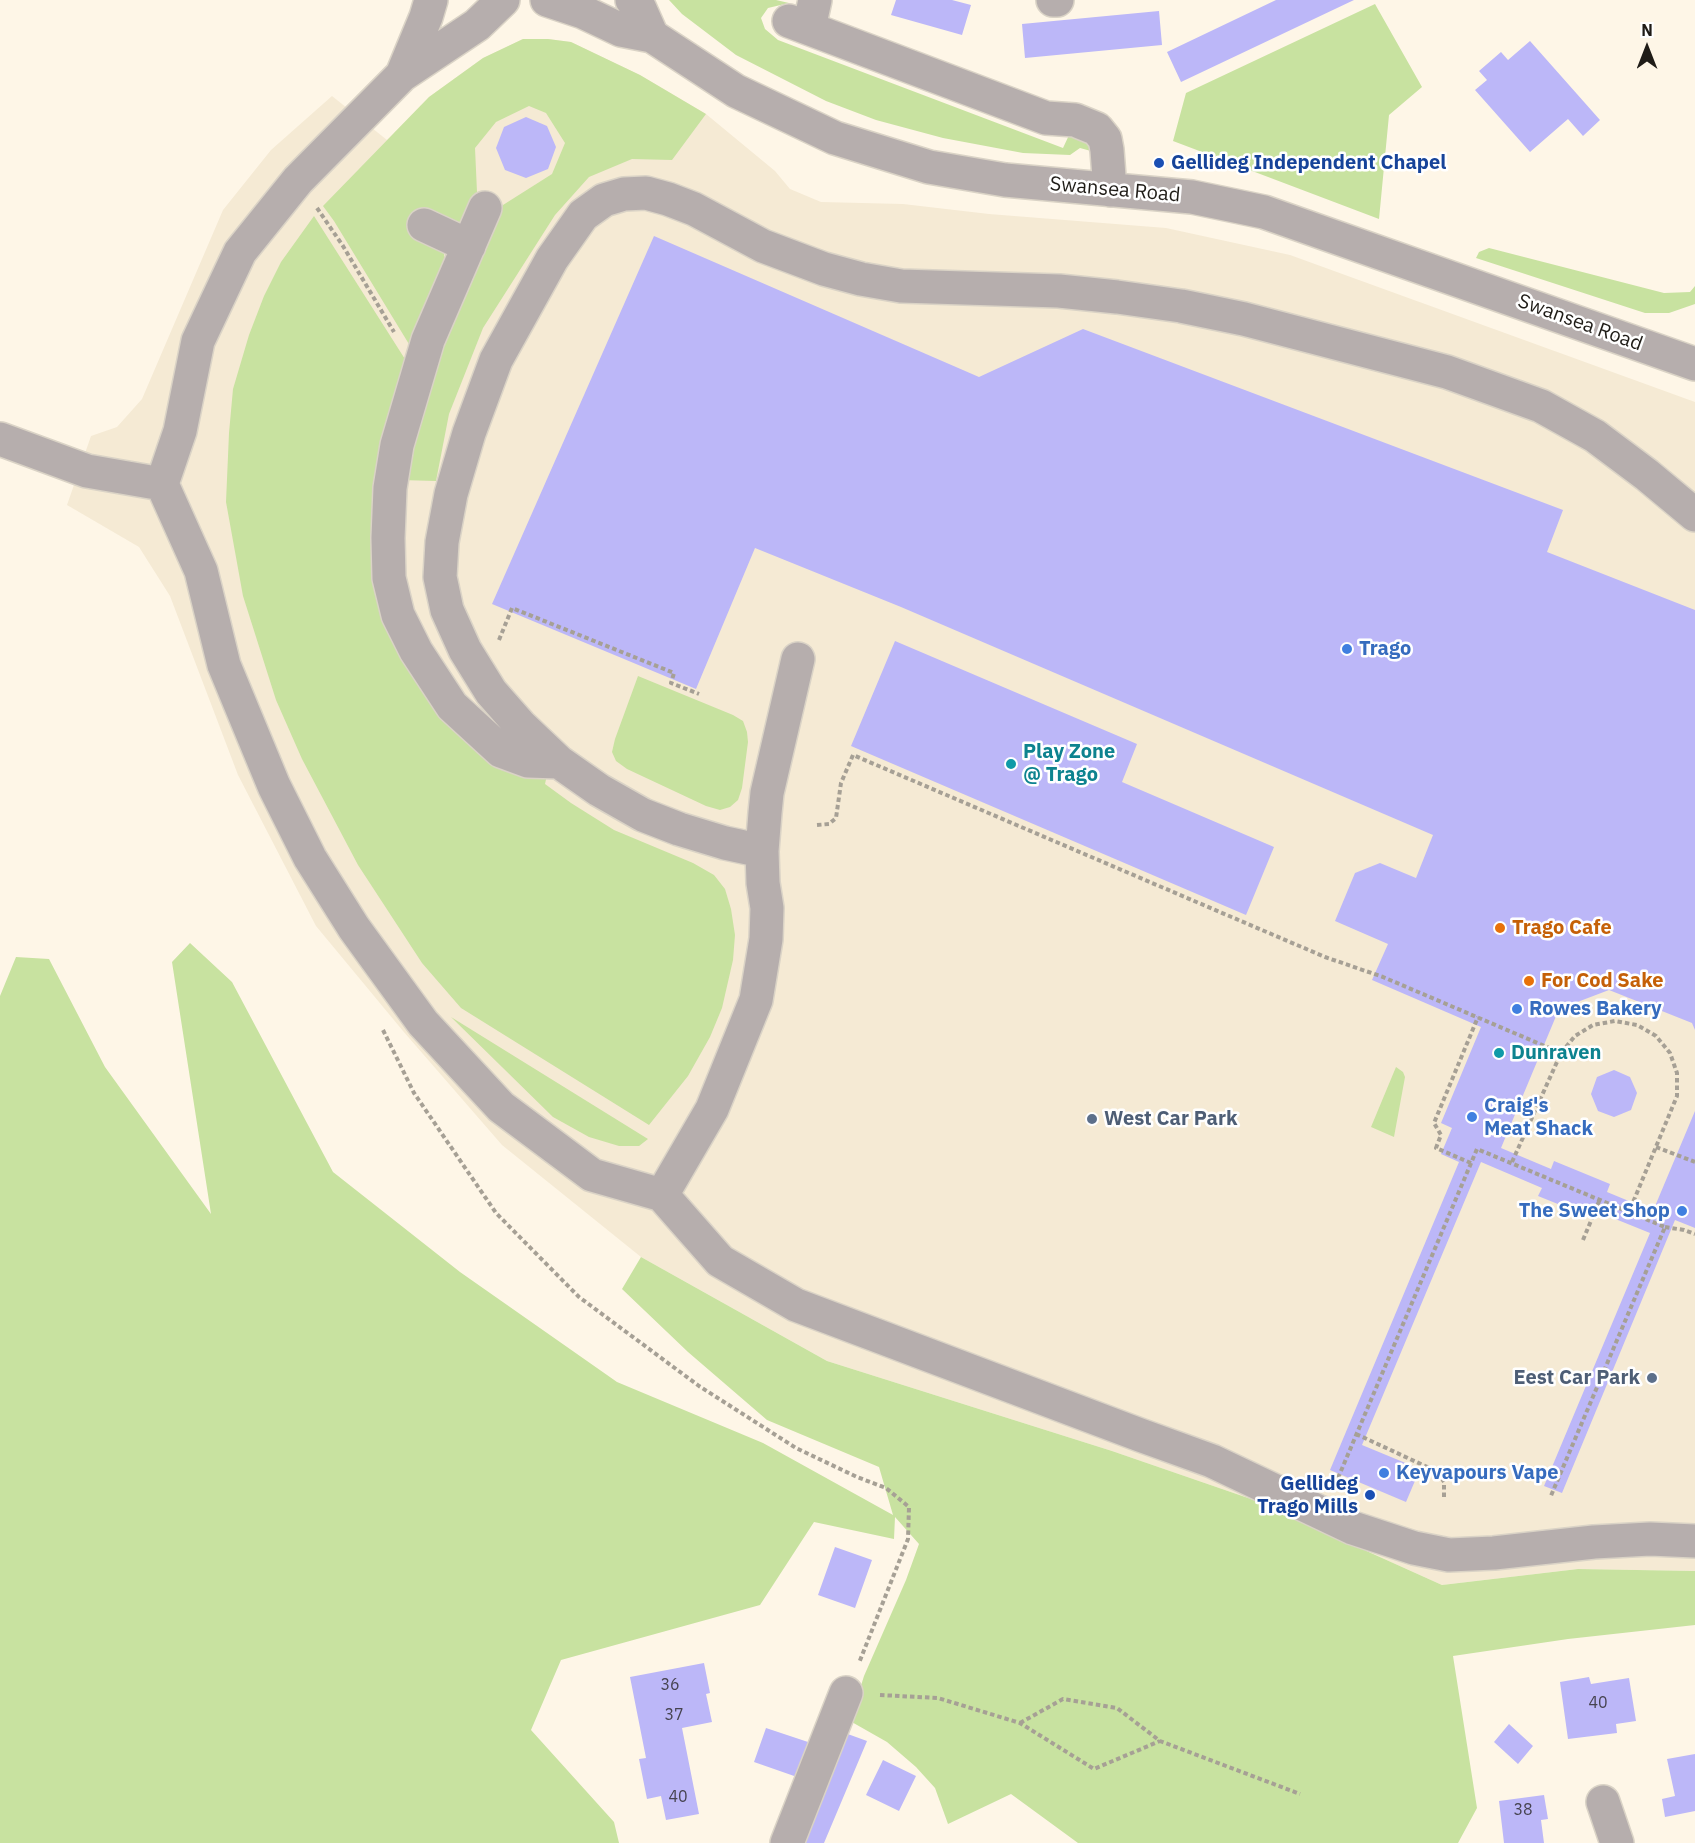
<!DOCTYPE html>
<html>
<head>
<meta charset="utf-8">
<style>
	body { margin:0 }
	#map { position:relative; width:1695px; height:1843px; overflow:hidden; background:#fef6e7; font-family:"IBM Plex Sans",sans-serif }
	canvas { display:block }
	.north { position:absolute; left:1617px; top:18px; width:60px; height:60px; -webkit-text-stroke:4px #fff; paint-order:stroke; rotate:0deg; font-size:16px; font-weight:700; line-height:24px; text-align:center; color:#1f1c17 }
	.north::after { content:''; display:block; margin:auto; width:21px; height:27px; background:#1f1c17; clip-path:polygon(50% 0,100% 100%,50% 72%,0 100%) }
</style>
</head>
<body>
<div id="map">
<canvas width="1695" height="1843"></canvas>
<div class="north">N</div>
</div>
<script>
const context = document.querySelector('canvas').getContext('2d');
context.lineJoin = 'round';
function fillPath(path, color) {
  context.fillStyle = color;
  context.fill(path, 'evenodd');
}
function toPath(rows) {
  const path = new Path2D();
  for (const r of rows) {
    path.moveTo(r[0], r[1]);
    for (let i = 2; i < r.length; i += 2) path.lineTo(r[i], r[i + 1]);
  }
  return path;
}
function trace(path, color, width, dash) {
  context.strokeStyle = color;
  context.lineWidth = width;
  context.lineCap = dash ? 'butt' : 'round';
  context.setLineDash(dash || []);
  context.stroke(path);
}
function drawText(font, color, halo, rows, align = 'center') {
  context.font = font + ' "IBM Plex Sans",sans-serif';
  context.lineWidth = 5;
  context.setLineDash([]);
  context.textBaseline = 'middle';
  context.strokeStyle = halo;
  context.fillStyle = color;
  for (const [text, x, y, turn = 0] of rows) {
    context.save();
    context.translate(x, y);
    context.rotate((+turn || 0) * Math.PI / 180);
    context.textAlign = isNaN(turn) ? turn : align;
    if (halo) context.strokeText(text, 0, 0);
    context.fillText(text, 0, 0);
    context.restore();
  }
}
fillPath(toPath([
	[523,39,548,39,571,42,640,75,706,114,775,171,790,189,821,202,903,204,989,214,1166,228,1290,255,1695,402,1695,1571,1578,1569,1442,1585,1251,1499,1112,1451,827,1361,641,1257,502,1145,403,1031,316,926,238,775,170,596,139,547,67,505,91,436,117,427,142,399,223,210,271,150,332,96,387,140,429,97,483,58]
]), '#f5ead4');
fillPath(toPath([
	[669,0,776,0,789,3,768,8,761,18,765,29,778,40,1063,148,1070,133,1089,143,1091,151,1080,148,1070,155,1023,153,943,138,876,120,826,101,736,55,682,14],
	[1375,4,1422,87,1389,115,1379,219,1173,141,1186,93],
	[523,39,548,39,571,42,640,75,706,114,672,160,632,159,589,177,555,215,483,328,449,414,436,481,400,480,425,381,503,205,552,174,565,143,546,113,529,106,496,122,475,148,477,192,466,216,437,244,444,254,446,269,415,354,334,221,323,206,429,97,483,58],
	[314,216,410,367,395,639,547,775,545,784,571,803,614,830,693,863,714,875,725,889,731,909,735,935,733,960,722,1008,710,1037,688,1076,649,1125,461,1008,422,963,358,865,302,759,276,700,243,596,226,502,229,433,233,389,249,335,264,296,281,262],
	[1489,248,1664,293,1690,292,1695,286,1695,304,1669,313,1645,313,1476,258,1479,252],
	[638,676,733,715,743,721,747,732,748,742,742,788,738,800,730,807,720,810,706,806,627,769,616,761,612,752,615,739],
	[190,943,232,982,333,1172,460,1272,617,1382,763,1443,893,1515,879,1467,767,1420,688,1352,622,1289,641,1257,827,1361,1112,1451,1251,1499,1442,1585,1578,1569,1695,1571,1695,1625,1568,1639,1453,1656,1477,1808,1458,1843,1078,1843,1011,1794,948,1824,935,1788,916,1767,887,1742,850,1721,864,1676,906,1580,919,1544,895,1517,894,1539,814,1522,760,1605,561,1660,531,1730,614,1822,619,1843,0,1843,0,996,16,957,49,959,105,1067,211,1214,172,962],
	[451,1017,648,1139,639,1146,619,1146,589,1137,553,1117],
	[1396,1067,1403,1072,1405,1077,1394,1137,1371,1127]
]), '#c8e2a0');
fillPath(toPath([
	[896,0,952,0,971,5,962,35,891,15],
	[1276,0,1354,0,1181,82,1167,52],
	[1159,11,1162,45,1025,58,1022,24],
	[1530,41,1600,120,1583,136,1568,119,1530,152,1475,90,1487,80,1479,71,1501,52,1508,60],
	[526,117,547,126,556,147,548,169,526,178,505,170,496,148,504,127],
	[654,236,979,377,1083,329,1563,510,1547,552,1695,610,1695,1030,1692,1023,1609,990,1559,1009,1501,1148,1551,1169,1554,1161,1610,1184,1607,1192,1653,1211,1695,1111,1695,1228,1675,1220,1562,1493,1544,1486,1650,1233,1598,1212,1595,1219,1538,1196,1542,1188,1481,1162,1362,1445,1420,1469,1406,1502,1330,1470,1459,1162,1441,1154,1452,1128,1441,1123,1481,1027,1372,980,1388,944,1335,921,1355,873,1380,863,1416,878,1433,835,901,607,755,548,696,689,492,604],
	[895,641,1137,744,1122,782,1274,847,1246,915,851,746],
	[1614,1070,1630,1077,1637,1093,1631,1110,1614,1117,1598,1111,1591,1094,1597,1077],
	[835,1547,872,1560,855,1608,818,1595],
	[704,1663,710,1693,706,1694,712,1722,682,1728,699,1814,666,1820,661,1796,647,1799,639,1759,646,1758,630,1677],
	[1589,1677,1591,1684,1629,1678,1636,1721,1616,1724,1617,1733,1568,1739,1560,1682],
	[1509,1724,1533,1746,1518,1764,1494,1742],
	[766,1728,808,1742,797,1777,754,1762],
	[845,1733,867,1741,824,1843,799,1843],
	[1695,1754,1695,1811,1665,1817,1662,1799,1675,1796,1667,1759],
	[883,1760,916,1776,899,1811,866,1795],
	[1544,1795,1548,1819,1541,1820,1544,1843,1504,1843,1499,1801]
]), '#bcb7f8');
const minor = toPath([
	[503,0,477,25,402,75,298,180,240,252,198,341,180,431,162,484,201,571,224,665,274,786,310,858,354,928,423,1023,501,1107,592,1175,662,1195,720,1261,796,1305,1140,1435,1212,1461,1353,1528,1414,1548,1449,1555,1494,1553,1594,1542,1650,1539,1695,1541],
	[547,0,583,12,621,30,652,36,736,91,835,138,929,167,1005,180,1192,197,1264,212,1695,364],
	[632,0,640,9,652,36],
	[1053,0,1057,0],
	[789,21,1046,118,1075,120,1097,129,1105,139,1107,150,1110,190],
	[809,28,815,0],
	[402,75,426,17,431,0],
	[485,208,428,340,397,445,390,488,388,538,389,578,398,615,416,651,452,706,501,751,528,761,559,762],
	[424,225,469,246],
	[0,439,87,471,162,484],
	[762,851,725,843,679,829,643,815,599,790,559,762,520,725,491,692,465,650,447,610,440,577,442,542,451,494,469,433,496,360,552,259,583,215,604,200,624,194,646,193,668,199,694,209,763,246,824,269,861,279,901,286,1059,291,1117,297,1181,306,1244,319,1447,372,1541,406,1595,436,1647,475,1695,515],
	[662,1195,712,1109,756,1000,766,939,767,908,763,883,762,851,765,813,767,793,798,659],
	[1603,1802,1617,1843],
	[787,1843,846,1693]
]);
trace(minor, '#dad3c6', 36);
trace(toPath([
	[317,208,343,246,394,332],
	[499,640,512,608,674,673,671,683,699,694],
	[817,825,829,824,836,818,841,783,853,755,1325,957,1383,977,1561,1053],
	[383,1030,414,1093,496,1213,579,1297,699,1386,796,1448,857,1477,886,1488,909,1507,908,1539,859,1663],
	[1656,1147,1695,1162],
	[1512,1162,1561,1053,1575,1036,1593,1025,1615,1021,1637,1025,1656,1036,1670,1053,1677,1073,1677,1096,1629,1212],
	[1471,1163,1436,1148,1441,1135,1434,1123,1478,1017],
	[1665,1227,1684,1230,1695,1234],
	[1583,1240,1600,1199],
	[1356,1434,1438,1472,1444,1482,1444,1498],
	[1338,1478,1477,1149,1665,1227,1550,1498],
	[880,1695,938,1698,1020,1723,1094,1769,1160,1741],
	[1020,1723,1063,1699,1117,1708,1160,1741,1300,1794]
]), '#a6a095', 4, [4.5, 3]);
trace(minor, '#b6aead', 33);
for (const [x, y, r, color] of [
	[1159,163,6,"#1a4fb4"],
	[1347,649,6,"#3f7fe0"],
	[1011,764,6,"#0f9aa8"],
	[1500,928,6,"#e8710a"],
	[1529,981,6,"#e8710a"],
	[1517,1009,6,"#3f7fe0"],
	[1499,1053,6,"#0f9aa8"],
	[1472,1117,6,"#3f7fe0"],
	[1092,1119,6,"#5c6f8a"],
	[1682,1211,6,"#3f7fe0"],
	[1652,1378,6,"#5c6f8a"],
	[1384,1473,6,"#3f7fe0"],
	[1370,1495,6,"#1a4fb4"]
]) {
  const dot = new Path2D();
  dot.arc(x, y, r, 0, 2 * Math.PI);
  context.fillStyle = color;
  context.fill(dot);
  trace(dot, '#fff', 2);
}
drawText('16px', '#46434f', null, [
	["36",670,1685],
	["40",1598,1703],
	["37",674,1715],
	["40",678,1797],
	["38",1523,1810]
]);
drawText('bold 20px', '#164399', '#fff', [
	["Gellideg Independent Chapel",1171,163],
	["Gellideg",1358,1484,"right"],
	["Trago Mills",1358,1507,"right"]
], 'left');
drawText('20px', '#1f1c17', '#fff', [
	["Swansea Road",1115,190,5],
	["Swansea Road",1580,323,20]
]);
drawText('bold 20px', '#366cbe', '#fff', [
	["Trago",1359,649],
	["Rowes Bakery",1529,1009],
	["Craig's",1484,1106],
	["Meat Shack",1484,1129],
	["The Sweet Shop",1670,1211,"right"],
	["Keyvapours Vape",1396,1473]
], 'left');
drawText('bold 20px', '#0d838f', '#fff', [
	["Play Zone",1023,752],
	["@ Trago",1023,775],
	["Dunraven",1511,1053]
], 'left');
drawText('bold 20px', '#c56008', '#fff', [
	["Trago Cafe",1512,928],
	["For Cod Sake",1541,981]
], 'left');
drawText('bold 20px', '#4e5e75', '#fff', [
	["West Car Park",1104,1119],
	["Eest Car Park",1640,1378,"right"]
], 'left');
</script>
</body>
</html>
